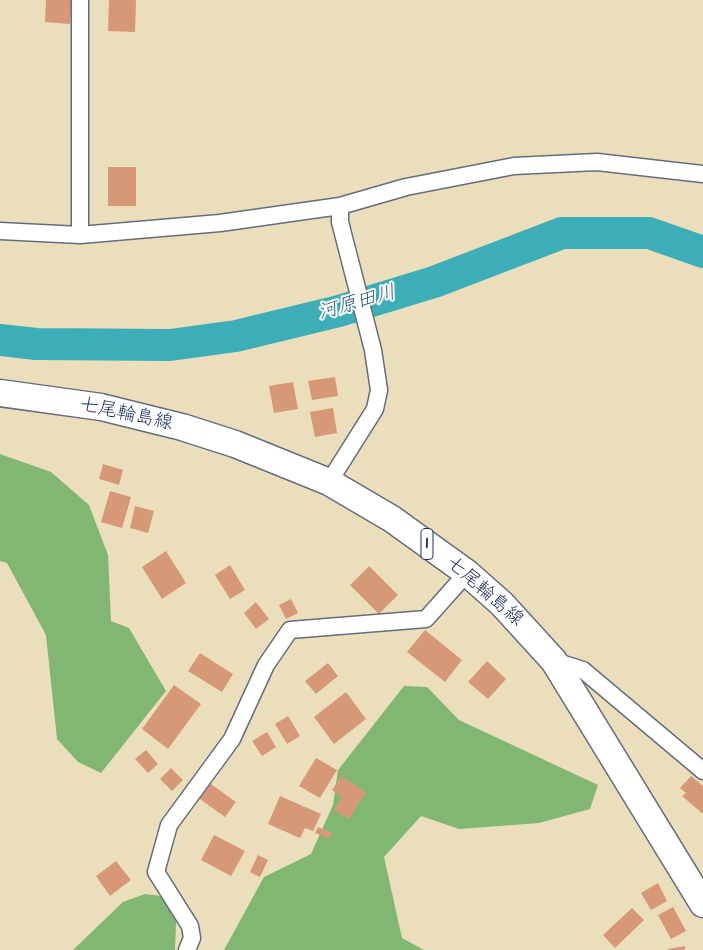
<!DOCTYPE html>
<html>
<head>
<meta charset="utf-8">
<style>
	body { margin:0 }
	canvas { display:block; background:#eadfba }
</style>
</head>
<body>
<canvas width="703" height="950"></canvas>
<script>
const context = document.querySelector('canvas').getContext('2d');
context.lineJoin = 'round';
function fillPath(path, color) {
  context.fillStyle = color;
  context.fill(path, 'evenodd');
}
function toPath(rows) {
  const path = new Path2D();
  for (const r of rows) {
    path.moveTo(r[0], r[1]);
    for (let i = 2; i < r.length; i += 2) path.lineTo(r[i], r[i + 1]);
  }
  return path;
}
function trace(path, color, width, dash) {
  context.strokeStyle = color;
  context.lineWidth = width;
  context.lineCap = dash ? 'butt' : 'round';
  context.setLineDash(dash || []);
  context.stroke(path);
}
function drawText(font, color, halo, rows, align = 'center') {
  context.font = font + ' "Architects Daughter","Klee One",sans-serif';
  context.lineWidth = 4;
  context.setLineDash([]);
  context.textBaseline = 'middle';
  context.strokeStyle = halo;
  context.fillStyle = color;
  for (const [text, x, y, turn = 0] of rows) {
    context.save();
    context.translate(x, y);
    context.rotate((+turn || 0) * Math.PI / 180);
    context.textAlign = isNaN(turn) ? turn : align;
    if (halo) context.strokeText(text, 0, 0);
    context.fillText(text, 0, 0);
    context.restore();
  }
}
fillPath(toPath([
	[0,454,51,472,89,505,108,555,111,621,129,628,166,691,101,773,78,762,57,739,46,635,7,563,0,561],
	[404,686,427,687,459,720,598,785,590,809,539,823,459,829,421,816,384,857,402,938,424,950,224,950,264,877,311,854,333,805,338,770],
	[145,894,177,898,175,950,73,950,123,902]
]), '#81b772');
trace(toPath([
	[0,340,36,344,170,345,236,336,339,311,434,282,562,233,649,233,703,252]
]), '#3dadb8', 32);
fillPath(toPath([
	[46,0,72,0,70,24,45,22],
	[109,0,136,0,135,32,108,31],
	[108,167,136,167,136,206,108,206],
	[335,377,338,396,312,400,308,381],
	[293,382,298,409,274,413,269,386],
	[333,408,337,433,315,437,310,412],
	[103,464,123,470,119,485,99,479],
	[110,491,131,497,122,528,101,522],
	[135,506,154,511,148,533,130,528],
	[166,551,186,583,162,599,142,567],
	[230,565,245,590,230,599,215,575],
	[369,566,398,595,379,614,350,585],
	[291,599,298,613,286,619,279,605],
	[256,602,269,619,256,629,244,613],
	[425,630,462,660,445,682,407,652],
	[200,653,233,674,222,692,188,671],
	[487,661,506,679,488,699,468,682],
	[328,663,338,676,316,694,305,681],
	[174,685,201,704,168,749,142,729],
	[346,692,366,719,334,744,314,717],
	[288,716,300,736,287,744,275,724],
	[267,732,276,747,262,756,252,741],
	[146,750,158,764,148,773,135,759],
	[316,758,337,770,320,798,299,786],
	[171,768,183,780,172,791,160,779],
	[341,776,366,792,349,819,334,810,342,797,332,790],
	[691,776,703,786,703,814,682,796,686,793,680,788],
	[208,782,236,802,225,817,197,797],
	[280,796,321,814,313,831,305,828,300,838,268,824],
	[318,827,332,833,330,839,315,833],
	[214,835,245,851,231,876,201,860],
	[258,855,268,860,260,877,250,872],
	[116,861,131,880,110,896,96,876],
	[658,883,667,901,651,910,641,893],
	[673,907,686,931,671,939,658,915],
	[632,908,644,920,615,948,603,935],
	[685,946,685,950,668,950,668,949]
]), '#d79877');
const street = toPath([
	[0,231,80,235,220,223,340,206,406,187,514,166,597,162,703,174],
	[80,235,80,0],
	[329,482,375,409,379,390,373,350,340,222,340,206],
	[554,661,583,670,703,771],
	[187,950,192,938,190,926,156,872,169,825,232,739,266,665,290,630,426,619,467,573]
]);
const primary = toPath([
	[0,393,101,407,182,427,235,444,329,482,392,519,467,573,502,604,554,661,703,904]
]);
trace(street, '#636d7e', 19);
trace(primary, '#636d7e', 29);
trace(street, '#fff', 16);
trace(primary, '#fff', 26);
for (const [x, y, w] of [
	[427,544,12]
]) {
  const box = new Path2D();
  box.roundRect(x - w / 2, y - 15.5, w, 31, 4);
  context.fillStyle = '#fff';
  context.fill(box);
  trace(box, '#1b2f5e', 1);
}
drawText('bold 18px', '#1b2f5e', null, [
	["1",427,544]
]);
drawText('19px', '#1b2f5e', '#fff', [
	["七尾輪島線",126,415,12],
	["七尾輪島線",484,592,41]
]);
drawText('italic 20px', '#296182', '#fff', [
	["河原田川",357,304,-16]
]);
</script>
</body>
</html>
